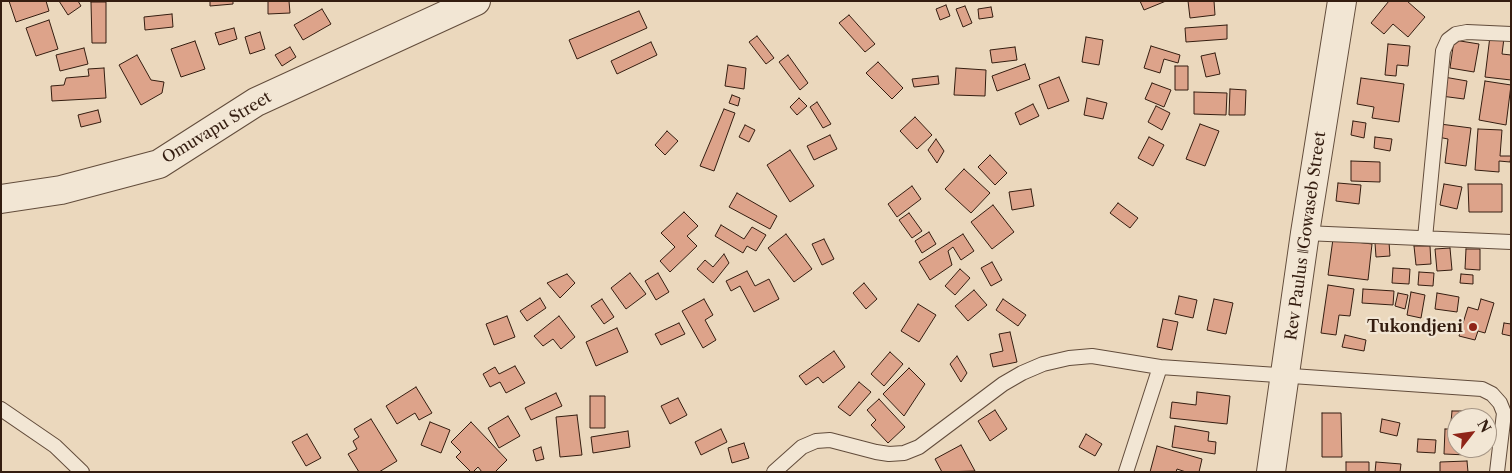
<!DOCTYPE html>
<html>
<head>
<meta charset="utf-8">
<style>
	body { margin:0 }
	#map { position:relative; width:1512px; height:473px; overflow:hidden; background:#ebd8bd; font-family:"Libre Caslon Text",serif }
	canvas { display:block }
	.frame { position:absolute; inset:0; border:2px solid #341d10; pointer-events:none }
	.north { position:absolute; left:1447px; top:408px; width:50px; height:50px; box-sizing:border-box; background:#f2e6d4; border:1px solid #a69686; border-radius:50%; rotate:60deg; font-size:14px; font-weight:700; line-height:20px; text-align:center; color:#341d10 }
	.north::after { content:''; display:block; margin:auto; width:18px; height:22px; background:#8f2418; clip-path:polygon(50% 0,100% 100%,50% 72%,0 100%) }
</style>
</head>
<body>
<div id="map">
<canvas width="1512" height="473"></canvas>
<div class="frame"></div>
<div class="north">N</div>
</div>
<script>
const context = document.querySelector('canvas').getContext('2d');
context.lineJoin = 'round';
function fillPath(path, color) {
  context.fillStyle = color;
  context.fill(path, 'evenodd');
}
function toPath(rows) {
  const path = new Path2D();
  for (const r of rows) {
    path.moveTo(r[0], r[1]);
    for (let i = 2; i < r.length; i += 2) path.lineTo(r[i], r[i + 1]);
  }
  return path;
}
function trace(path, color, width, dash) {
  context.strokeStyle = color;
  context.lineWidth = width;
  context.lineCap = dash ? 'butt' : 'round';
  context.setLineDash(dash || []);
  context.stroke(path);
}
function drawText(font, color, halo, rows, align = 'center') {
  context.font = font + ' "Libre Caslon Text",serif';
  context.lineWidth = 4.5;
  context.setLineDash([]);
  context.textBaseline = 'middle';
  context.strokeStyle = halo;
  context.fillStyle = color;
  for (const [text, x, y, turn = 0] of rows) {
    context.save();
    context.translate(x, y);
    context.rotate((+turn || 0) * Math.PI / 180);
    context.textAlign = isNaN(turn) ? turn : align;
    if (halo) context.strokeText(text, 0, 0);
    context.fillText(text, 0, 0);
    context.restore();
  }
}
const building = toPath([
	[9,1,46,1,49,11,16,22,9,1],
	[59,1,78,1,81,6,68,15,59,1],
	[210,1,233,1,233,4,210,6,210,1],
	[268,1,289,1,290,13,268,14,268,1],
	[1140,1,1166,1,1144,10,1140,1],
	[1188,1,1214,1,1215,15,1190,18,1188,1],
	[1389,1,1407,1,1425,17,1408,37,1393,24,1384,34,1371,23,1389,1],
	[91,2,106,2,106,43,92,43,91,2],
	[946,5,950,16,940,20,936,9,946,5],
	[965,6,972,23,963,27,956,9,965,6],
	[991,7,993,17,979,19,978,9,991,7],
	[322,9,331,24,303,40,294,25,322,9],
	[639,11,647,28,577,59,569,40,639,11],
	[172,14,173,27,145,30,144,17,172,14],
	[849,15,875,44,865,52,839,23,849,15],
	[49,20,58,49,36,56,26,28,49,20],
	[1227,25,1227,39,1186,42,1185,28,1227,25],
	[234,28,237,39,219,45,215,33,234,28],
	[260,32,265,49,250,54,245,37,260,32],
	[757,36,774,58,766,64,749,42,757,36],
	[1490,36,1504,38,1502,54,1511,55,1511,80,1485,77,1490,36],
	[1086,37,1103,40,1099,65,1082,62,1086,37],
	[1454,40,1479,44,1474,72,1450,68,1454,40],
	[195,41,205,69,181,77,171,49,195,41],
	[651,42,657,55,617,74,611,61,651,42],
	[1388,44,1410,46,1408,66,1397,65,1396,76,1385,75,1388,44],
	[1151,46,1180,55,1178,63,1164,59,1160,73,1144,68,1151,46],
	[290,47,296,57,282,66,275,55,290,47],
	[1015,47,1017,60,992,63,990,50,1015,47],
	[84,48,88,64,60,71,56,55,84,48],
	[1215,53,1220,74,1206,77,1201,56,1215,53],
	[137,55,151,80,164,82,162,93,141,105,119,65,137,55],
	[788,55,808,83,800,90,779,62,788,55],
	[878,62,903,88,892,99,866,73,878,62],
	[1025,64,1030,79,997,91,992,76,1025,64],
	[728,65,746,68,744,89,725,86,728,65],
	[1175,66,1188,66,1188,90,1175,90,1175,66],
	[104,68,106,98,52,101,51,86,64,85,66,78,89,76,88,69,104,68],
	[956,68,986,70,985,96,954,95,956,68],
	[938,76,939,84,914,87,912,79,938,76],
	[1059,77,1069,101,1048,109,1039,85,1059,77],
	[1444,77,1467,81,1464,99,1441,96,1444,77],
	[1361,78,1404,84,1399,122,1372,118,1374,107,1357,104,1361,78],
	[1485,81,1511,85,1506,125,1479,120,1485,81],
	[1152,83,1171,90,1164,107,1145,99,1152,83],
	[1230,89,1246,90,1245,115,1229,115,1230,89],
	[1194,92,1227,93,1226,115,1194,114,1194,92],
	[732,95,740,98,738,106,729,103,732,95],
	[799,98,807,106,797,115,790,107,799,98],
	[1087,98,1107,103,1103,119,1084,115,1087,98],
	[817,102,831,124,823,128,810,107,817,102],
	[1033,104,1039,116,1020,125,1015,113,1033,104],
	[1156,106,1170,113,1162,130,1148,122,1156,106],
	[724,109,735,113,714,171,700,166,724,109],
	[98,110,101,122,81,127,78,115,98,110],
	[915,117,932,135,917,149,900,131,915,117],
	[1353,121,1366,123,1364,138,1351,135,1353,121],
	[1200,124,1219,131,1205,166,1186,159,1200,124],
	[1440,124,1471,128,1466,166,1445,163,1448,139,1438,137,1440,124],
	[745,125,755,130,749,142,739,137,745,125],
	[1478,129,1502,130,1500,156,1511,156,1510,162,1499,161,1499,172,1475,170,1478,129],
	[667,131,678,141,665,155,655,145,667,131],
	[830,135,837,149,814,160,807,146,830,135],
	[1149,137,1164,145,1153,166,1138,158,1149,137],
	[1375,137,1392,139,1390,151,1374,148,1375,137],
	[936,139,944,151,937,163,928,150,936,139],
	[790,150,814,186,790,202,767,165,790,150],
	[990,155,1007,173,995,185,978,167,990,155],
	[1351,161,1380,162,1380,182,1351,181,1351,161],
	[964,169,990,193,971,213,945,189,964,169],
	[1338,183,1361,185,1359,204,1336,201,1338,183],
	[1444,184,1462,187,1457,209,1440,205,1444,184],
	[1468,184,1502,184,1502,212,1469,212,1468,184],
	[912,186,921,199,897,217,888,204,912,186],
	[1031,189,1034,206,1012,210,1009,192,1031,189],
	[737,193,777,216,770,229,729,207,737,193],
	[1118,203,1138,218,1130,228,1110,213,1118,203],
	[993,205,1014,232,992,249,971,222,993,205],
	[684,212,698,226,687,236,697,246,670,272,660,261,675,247,661,233,684,212],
	[909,213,922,231,912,238,899,220,909,213],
	[721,225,744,239,752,227,766,235,756,251,747,246,743,253,715,236,721,225],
	[929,232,936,244,922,253,915,241,929,232],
	[786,234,812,269,794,282,768,248,786,234],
	[963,234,974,251,961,260,953,247,948,251,952,265,930,280,919,262,963,234],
	[824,239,834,259,822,265,812,244,824,239],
	[1333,239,1372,244,1368,280,1328,275,1333,239],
	[1389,242,1390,256,1376,257,1375,243,1389,242],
	[1414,246,1430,246,1431,264,1416,265,1414,246],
	[1450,248,1452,270,1437,271,1435,249,1450,248],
	[1466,249,1480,249,1480,270,1465,269,1466,249],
	[724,254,729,263,713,283,697,269,705,260,713,267,724,254],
	[992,262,1002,280,991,286,981,268,992,262],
	[1393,268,1410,269,1409,284,1392,283,1393,268],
	[960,269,970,278,955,295,945,286,960,269],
	[747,271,755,286,769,279,779,299,754,312,740,286,731,291,726,281,747,271],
	[1419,272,1434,273,1433,286,1418,285,1419,272],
	[630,273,646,294,626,309,611,288,630,273],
	[658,273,669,292,656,300,645,281,658,273],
	[567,274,575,283,560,298,547,283,567,274],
	[1461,274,1473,275,1473,284,1460,283,1461,274],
	[864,283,877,299,866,309,853,293,864,283],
	[1328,285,1354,289,1350,316,1339,315,1336,335,1321,333,1328,285],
	[1363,289,1394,291,1393,305,1362,303,1363,289],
	[974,290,987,305,968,321,955,306,974,290],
	[1411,292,1425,295,1421,318,1407,315,1411,292],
	[1398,293,1408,295,1405,309,1395,306,1398,293],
	[1437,293,1459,297,1457,312,1435,309,1437,293],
	[1179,296,1197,300,1193,318,1175,314,1179,296],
	[540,298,546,308,527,321,520,311,540,298],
	[602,299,614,317,604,324,591,306,602,299],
	[704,299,713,315,705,320,716,340,703,348,682,311,704,299],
	[1003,299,1026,315,1018,326,996,310,1003,299],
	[1214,299,1233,303,1226,334,1207,330,1214,299],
	[1481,299,1494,303,1485,333,1478,331,1475,340,1459,336,1468,307,1478,310,1481,299],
	[918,304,936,315,919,342,901,331,918,304],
	[507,316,515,337,494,345,486,324,507,316],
	[559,316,575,337,561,349,553,339,543,346,534,336,559,316],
	[1163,319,1178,322,1172,350,1157,347,1163,319],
	[679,323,685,334,661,345,655,334,679,323],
	[1504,323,1511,324,1511,336,1502,334,1504,323],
	[617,328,628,352,596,366,586,342,617,328],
	[1010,332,1017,362,993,367,990,354,1003,351,999,334,1010,332],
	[1345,335,1366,340,1364,351,1342,347,1345,335],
	[834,351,845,367,823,383,818,377,806,385,799,376,834,351],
	[890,352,903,364,884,386,871,374,890,352],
	[957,356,967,373,961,382,950,364,957,356],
	[515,366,525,383,506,393,500,382,490,387,483,374,495,367,499,374,515,366],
	[909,368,925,384,904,416,883,394,909,368],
	[859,382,871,392,850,416,838,407,859,382],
	[416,387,432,413,419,420,415,413,397,424,386,406,416,387],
	[1197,392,1230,396,1227,424,1170,418,1172,402,1196,405,1197,392],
	[556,393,562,406,531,420,525,408,556,393],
	[590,396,605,396,605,428,590,428,590,396],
	[678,398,687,415,670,424,661,406,678,398],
	[879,399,905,427,888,443,871,425,876,420,867,410,879,399],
	[995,410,1007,429,990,441,978,421,995,410],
	[1452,411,1463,411,1463,418,1457,418,1457,422,1451,422,1452,411],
	[1322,413,1341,413,1342,457,1322,457,1322,413],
	[577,415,582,455,560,457,556,417,577,415],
	[508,416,520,436,499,448,488,428,508,416],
	[371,419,397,461,379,472,359,472,348,454,357,449,353,441,359,437,354,429,371,419],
	[1382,419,1400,423,1397,436,1380,432,1382,419],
	[430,422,450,430,441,453,421,445,430,422],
	[471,422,507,460,495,472,482,472,478,467,473,472,471,472,456,457,461,452,451,442,471,422],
	[1175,426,1209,432,1208,441,1216,442,1215,454,1172,447,1175,426],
	[721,429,727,442,701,455,695,442,721,429],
	[1445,429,1457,429,1457,448,1467,448,1467,455,1444,454,1445,429],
	[628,431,630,447,593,453,591,437,628,431],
	[307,434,321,458,306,466,292,442,307,434],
	[1086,434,1102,444,1095,456,1079,447,1086,434],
	[1418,439,1436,440,1435,453,1417,452,1418,439],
	[744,443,749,458,732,463,728,448,744,443],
	[961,445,975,471,942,472,935,459,961,445],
	[1157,446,1202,459,1199,472,1186,472,1177,469,1176,472,1150,472,1157,446],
	[541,447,544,459,536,461,533,450,541,447],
	[1467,461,1468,472,1440,472,1440,462,1467,461],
	[1346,462,1369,462,1369,472,1346,472,1346,462],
	[1376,462,1401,464,1400,472,1375,472,1376,462]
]);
fillPath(building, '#dda38a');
trace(building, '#341d10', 1);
const service = toPath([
	[1305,233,1511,242],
	[1425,238,1443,51,1448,40,1456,34,1467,32,1511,34],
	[1,409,55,446,82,472],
	[774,472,802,447,816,441,830,440,876,452,889,454,904,453,919,447,1003,384,1022,373,1043,364,1069,358,1092,356,1160,367],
	[1126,472,1160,367,1482,389,1492,394,1500,403,1504,413,1497,472]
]);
const minor = toPath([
	[1271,472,1305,233,1342,1]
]);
const tertiary = toPath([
	[1,199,61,190,159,164,256,102,476,1]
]);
trace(service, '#624c3b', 16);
trace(minor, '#624c3b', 30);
trace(tertiary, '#624c3b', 30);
trace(service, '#f2e6d4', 14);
trace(minor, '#f2e6d4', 28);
trace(tertiary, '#f2e6d4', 28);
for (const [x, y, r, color] of [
	[1473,327,5,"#8f2418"]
]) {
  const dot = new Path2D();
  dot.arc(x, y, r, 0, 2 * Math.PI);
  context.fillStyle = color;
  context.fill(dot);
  trace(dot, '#f2e6d4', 2);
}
drawText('16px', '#341d10', '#f2e6d4', [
	["Omuvapu Street",217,128,-31],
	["Rev Paulus ǁGowaseb Street",1306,236,-82]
]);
drawText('bold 16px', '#341d10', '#f2e6d4', [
	["Tukondjeni",1463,327]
], 'right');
</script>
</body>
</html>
